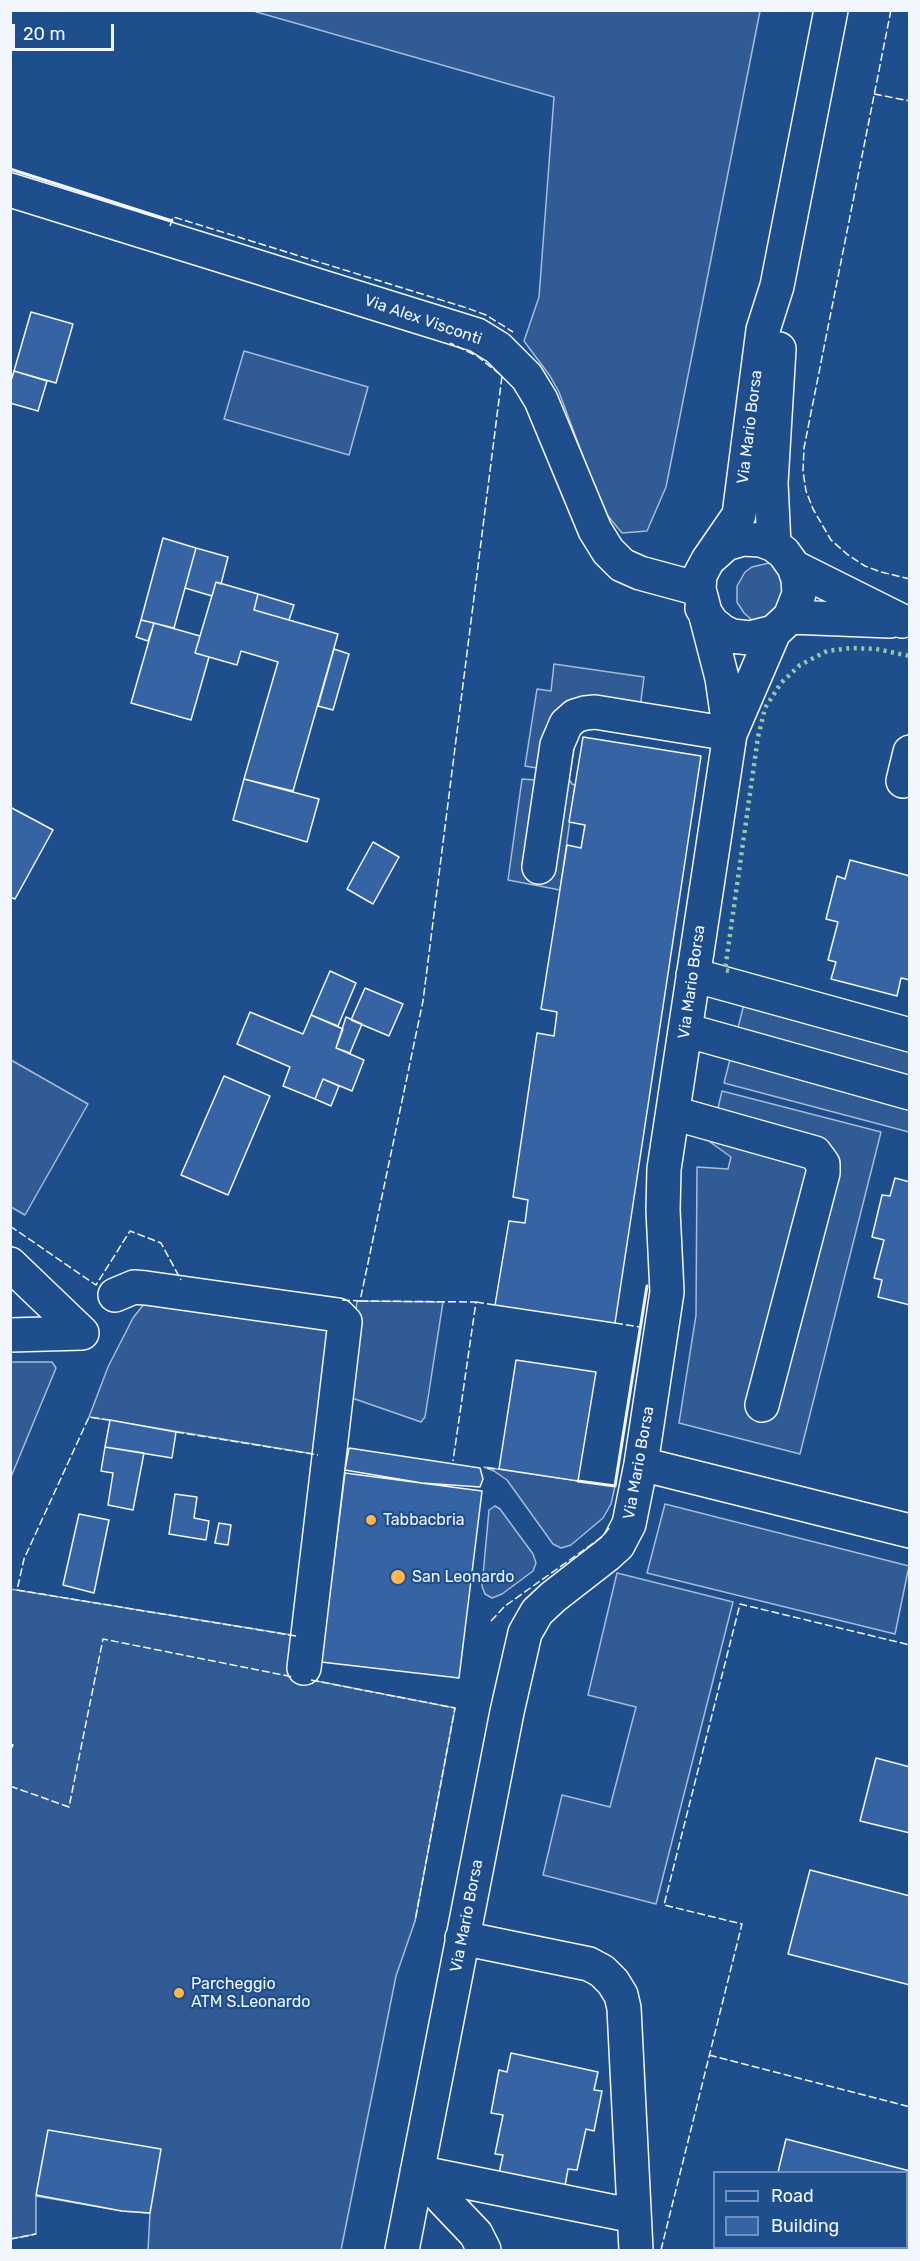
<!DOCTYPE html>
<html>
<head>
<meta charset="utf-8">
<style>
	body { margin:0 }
	#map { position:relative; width:920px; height:2261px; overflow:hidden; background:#1f4e8c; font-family:Rubik,sans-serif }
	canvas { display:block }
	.frame { position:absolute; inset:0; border:12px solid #f2f6ff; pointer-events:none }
	.legend { position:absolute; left:713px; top:2171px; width:195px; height:78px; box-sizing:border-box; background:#1f4e8c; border:2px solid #7391ba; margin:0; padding:8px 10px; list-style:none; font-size:18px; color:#f2f6ff }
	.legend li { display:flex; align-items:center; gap:12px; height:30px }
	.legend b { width:30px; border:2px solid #7391ba }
	.scale { position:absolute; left:12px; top:24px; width:102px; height:27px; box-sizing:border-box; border:3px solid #f2f6ff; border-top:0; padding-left:8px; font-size:18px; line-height:21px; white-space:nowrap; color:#f2f6ff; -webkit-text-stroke:4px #1f4e8c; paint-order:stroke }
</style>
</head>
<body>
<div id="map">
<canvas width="920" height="2261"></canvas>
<div class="frame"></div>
<ul class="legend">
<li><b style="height:8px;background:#1f4e8c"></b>Road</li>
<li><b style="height:16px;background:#3563a3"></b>Building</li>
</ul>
<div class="scale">20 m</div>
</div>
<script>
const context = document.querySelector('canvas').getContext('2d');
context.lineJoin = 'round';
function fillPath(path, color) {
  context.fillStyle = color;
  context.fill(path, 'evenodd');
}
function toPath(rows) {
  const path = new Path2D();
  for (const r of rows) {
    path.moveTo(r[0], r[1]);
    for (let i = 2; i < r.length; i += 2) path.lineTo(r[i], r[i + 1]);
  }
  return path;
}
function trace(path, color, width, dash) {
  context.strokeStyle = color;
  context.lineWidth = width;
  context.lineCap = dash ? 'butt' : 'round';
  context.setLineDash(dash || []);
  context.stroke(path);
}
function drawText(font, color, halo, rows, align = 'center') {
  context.font = font + ' Rubik,sans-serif';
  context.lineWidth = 4.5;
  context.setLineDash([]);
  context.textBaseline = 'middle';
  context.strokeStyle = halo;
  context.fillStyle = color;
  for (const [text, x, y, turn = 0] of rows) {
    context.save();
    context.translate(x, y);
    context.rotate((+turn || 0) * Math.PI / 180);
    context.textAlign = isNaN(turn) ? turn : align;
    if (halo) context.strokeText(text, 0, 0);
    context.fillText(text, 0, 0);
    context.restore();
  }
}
const built = toPath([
	[253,11,760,11,666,487,647,531,622,533,603,510,559,392,550,376,524,341,539,297,554,97,253,11],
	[244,351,368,387,349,455,224,419,244,351],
	[769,563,786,572,786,613,753,621,744,613,737,602,737,586,745,572,752,567,769,563],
	[554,664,644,677,637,732,591,727,578,734,576,737,569,779,572,784,575,785,560,890,508,880,522,779,535,780,537,768,525,766,537,689,551,691,554,664],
	[744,1004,909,1049,909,1132,724,1083,744,1004],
	[11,1060,88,1104,25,1215,11,1207,11,1060],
	[722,1091,881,1132,800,1454,679,1423,696,1315,697,1167,728,1169,731,1157,710,1142,722,1091],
	[357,1301,443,1302,425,1417,421,1422,352,1398,347,1388,357,1301],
	[144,1304,331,1323,320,1455,89,1417,108,1367,133,1318,144,1304],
	[11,1362,52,1362,56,1368,11,1477,11,1362],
	[484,1467,615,1486,611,1504,603,1518,571,1545,561,1548,553,1544,507,1480,494,1471,484,1467],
	[665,1504,909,1566,895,1634,647,1573,665,1504],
	[495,1506,500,1509,533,1554,536,1563,533,1571,502,1594,492,1598,485,1594,482,1586,489,1510,495,1506],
	[617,1573,733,1602,656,1904,543,1875,562,1795,610,1807,636,1707,588,1695,617,1573],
	[10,1589,298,1636,291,1676,455,1708,415,1921,396,1976,341,2250,148,2250,150,2213,122,2211,36,2196,36,2234,11,2239,10,1589]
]);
fillPath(built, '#305b95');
trace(built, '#a8bbd7', 1.5);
const building = toPath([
	[31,312,73,324,56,383,14,371,31,312],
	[14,371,47,381,38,411,10,403,10,384,14,371],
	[163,538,196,548,174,628,141,620,163,538],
	[196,548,228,557,221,584,216,582,212,596,185,588,196,548],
	[216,582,258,594,254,610,338,634,293,791,244,779,278,662,241,651,237,665,195,653,216,582],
	[258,594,294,605,289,620,254,610,258,594],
	[141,620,154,623,148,641,136,637,141,620],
	[154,623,200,636,195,653,209,657,191,720,131,703,154,623],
	[334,649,349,654,333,710,318,706,334,649],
	[583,737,701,756,615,1323,495,1305,509,1221,525,1223,528,1200,513,1197,537,1033,554,1036,557,1012,541,1009,567,845,581,848,585,825,569,822,583,737],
	[244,779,319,799,307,842,233,820,244,779],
	[10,807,53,830,15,899,10,897,10,807],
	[373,842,399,857,373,904,347,889,373,842],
	[850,860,910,876,910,980,901,978,897,996,831,979,836,962,828,960,838,922,826,919,837,876,845,879,850,860],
	[330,971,356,983,338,1026,311,1015,330,971],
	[365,988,403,1004,389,1036,351,1020,365,988],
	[250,1012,303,1034,311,1015,343,1029,336,1048,364,1060,352,1091,323,1079,315,1099,283,1086,290,1067,237,1044,250,1012],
	[346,1017,362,1024,350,1053,336,1048,346,1017],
	[224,1076,270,1096,228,1195,181,1175,224,1076],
	[323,1079,339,1086,331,1106,315,1099,323,1079],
	[895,1178,910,1182,910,1305,878,1297,882,1280,874,1278,884,1240,872,1237,882,1195,890,1196,895,1178],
	[516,1360,596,1372,578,1481,499,1469,516,1360],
	[110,1420,176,1432,172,1458,105,1447,110,1420],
	[105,1447,144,1453,133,1510,108,1505,113,1473,101,1471,105,1447],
	[349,1448,480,1468,483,1479,480,1487,422,1483,345,1470,349,1448],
	[345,1473,482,1491,459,1678,321,1662,345,1473],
	[175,1494,197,1497,194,1518,209,1521,206,1540,169,1534,175,1494],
	[79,1514,109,1520,94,1593,63,1585,79,1514],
	[219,1523,231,1525,228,1545,215,1543,219,1523],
	[876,1758,910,1767,910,1833,860,1821,876,1758],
	[810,1870,910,1896,910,1985,788,1954,810,1870],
	[511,2053,598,2072,594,2090,602,2091,594,2131,586,2129,577,2170,568,2169,565,2186,499,2173,503,2155,495,2154,503,2115,491,2113,499,2070,507,2072,511,2053],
	[48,2130,161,2149,150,2213,122,2211,36,2195,48,2130],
	[786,2139,910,2171,910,2250,758,2250,759,2248,906,2248,906,2172,778,2172,786,2139]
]);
fillPath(building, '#3563a3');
trace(building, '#f2f6ff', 1.5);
const minor = toPath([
	[10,190,477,335,498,348,527,377,541,400,595,530,608,551,622,565,640,573,699,589],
	[774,545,771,483,779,349],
	[794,567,902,621],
	[702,608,712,623,722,631,732,636,750,638,774,632],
	[790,617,890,621],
	[730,734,722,678,699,589,700,575,708,560,739,515,763,330,777,286,831,10],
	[903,781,910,752],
	[539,867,557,745,566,724,575,716,585,713,595,712,730,734],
	[693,975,910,1035],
	[685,1030,910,1093],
	[673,1113,815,1153,823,1164,823,1173,762,1405],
	[10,1264,82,1333],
	[115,1295,134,1287,146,1288,338,1315,345,1322,304,1668],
	[10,1335,82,1333],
	[641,1464,910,1531],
	[462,1938,589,1964,602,1971,613,1982,621,1995,624,2008,636,2250],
	[417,2172,634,2216],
	[417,2172,476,2234,484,2250],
	[402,2250,507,1712,525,1633,537,1612,553,1597,607,1555,618,1545,629,1524,641,1464,667,1292,663,1210,664,1169,730,734,774,632,790,617,799,594,798,579,794,567,784,553,774,545,761,540,743,539,726,544,708,560]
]);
trace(minor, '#f2f6ff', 36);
trace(minor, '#1f4e8c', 33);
trace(toPath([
	[729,971,725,970,758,737,765,708,781,683,800,665,827,651,851,648,876,649,910,656]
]), '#97c8a6', 4.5, [3, 4.5]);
trace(toPath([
	[891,10,804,448,803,471,806,491,813,509,831,540,848,555,865,566,881,572,910,579],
	[874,94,910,101],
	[170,226,173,217,177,218,467,308,486,315,513,332],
	[10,1226,96,1285,130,1231,161,1243,181,1280],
	[342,1300,360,1301,423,1001,502,376,477,356,450,343],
	[360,1301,476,1302,453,1461],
	[476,1302,495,1305],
	[615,1323,640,1327],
	[110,1420,89,1417,24,1559,17,1590,296,1636],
	[176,1432,318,1455],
	[487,1468,499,1469],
	[491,1621,505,1606,602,1537,610,1527],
	[311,1680,455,1708,415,1921],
	[10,1744,13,1745,10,1751],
	[10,1786,69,1807,103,1639,293,1677],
	[709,2055,910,2107],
	[10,2239,36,2234],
	[661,2250,742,1924,664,1905,740,1604,910,1645]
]), '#f2f6ff', 1.5, [8, 3]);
trace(toPath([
	[10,169,172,221],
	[578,1481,615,1486,647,1286]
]), '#f2f6ff', 3);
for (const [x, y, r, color] of [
	[371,1520,6,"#ffb74d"],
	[398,1577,8,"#ffb74d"],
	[179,1993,6,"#ffb74d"]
]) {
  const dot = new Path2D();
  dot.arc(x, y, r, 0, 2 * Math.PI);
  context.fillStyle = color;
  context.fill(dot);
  trace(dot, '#1f4e8c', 2);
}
drawText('16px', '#f2f6ff', '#1f4e8c', [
	["Via Alex Visconti",423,320,19],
	["Via Mario Borsa",750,427,-83],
	["Via Mario Borsa",692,982,-82],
	["Via Mario Borsa",639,1463,-80],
	["Via Mario Borsa",467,1916,-79]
]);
drawText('16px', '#f2f6ff', '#1f4e8c', [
	["Tabbacbria",383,1520],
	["San Leonardo",412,1577],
	["Parcheggio",191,1984],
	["ATM S.Leonardo",191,2002]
], 'left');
</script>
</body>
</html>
